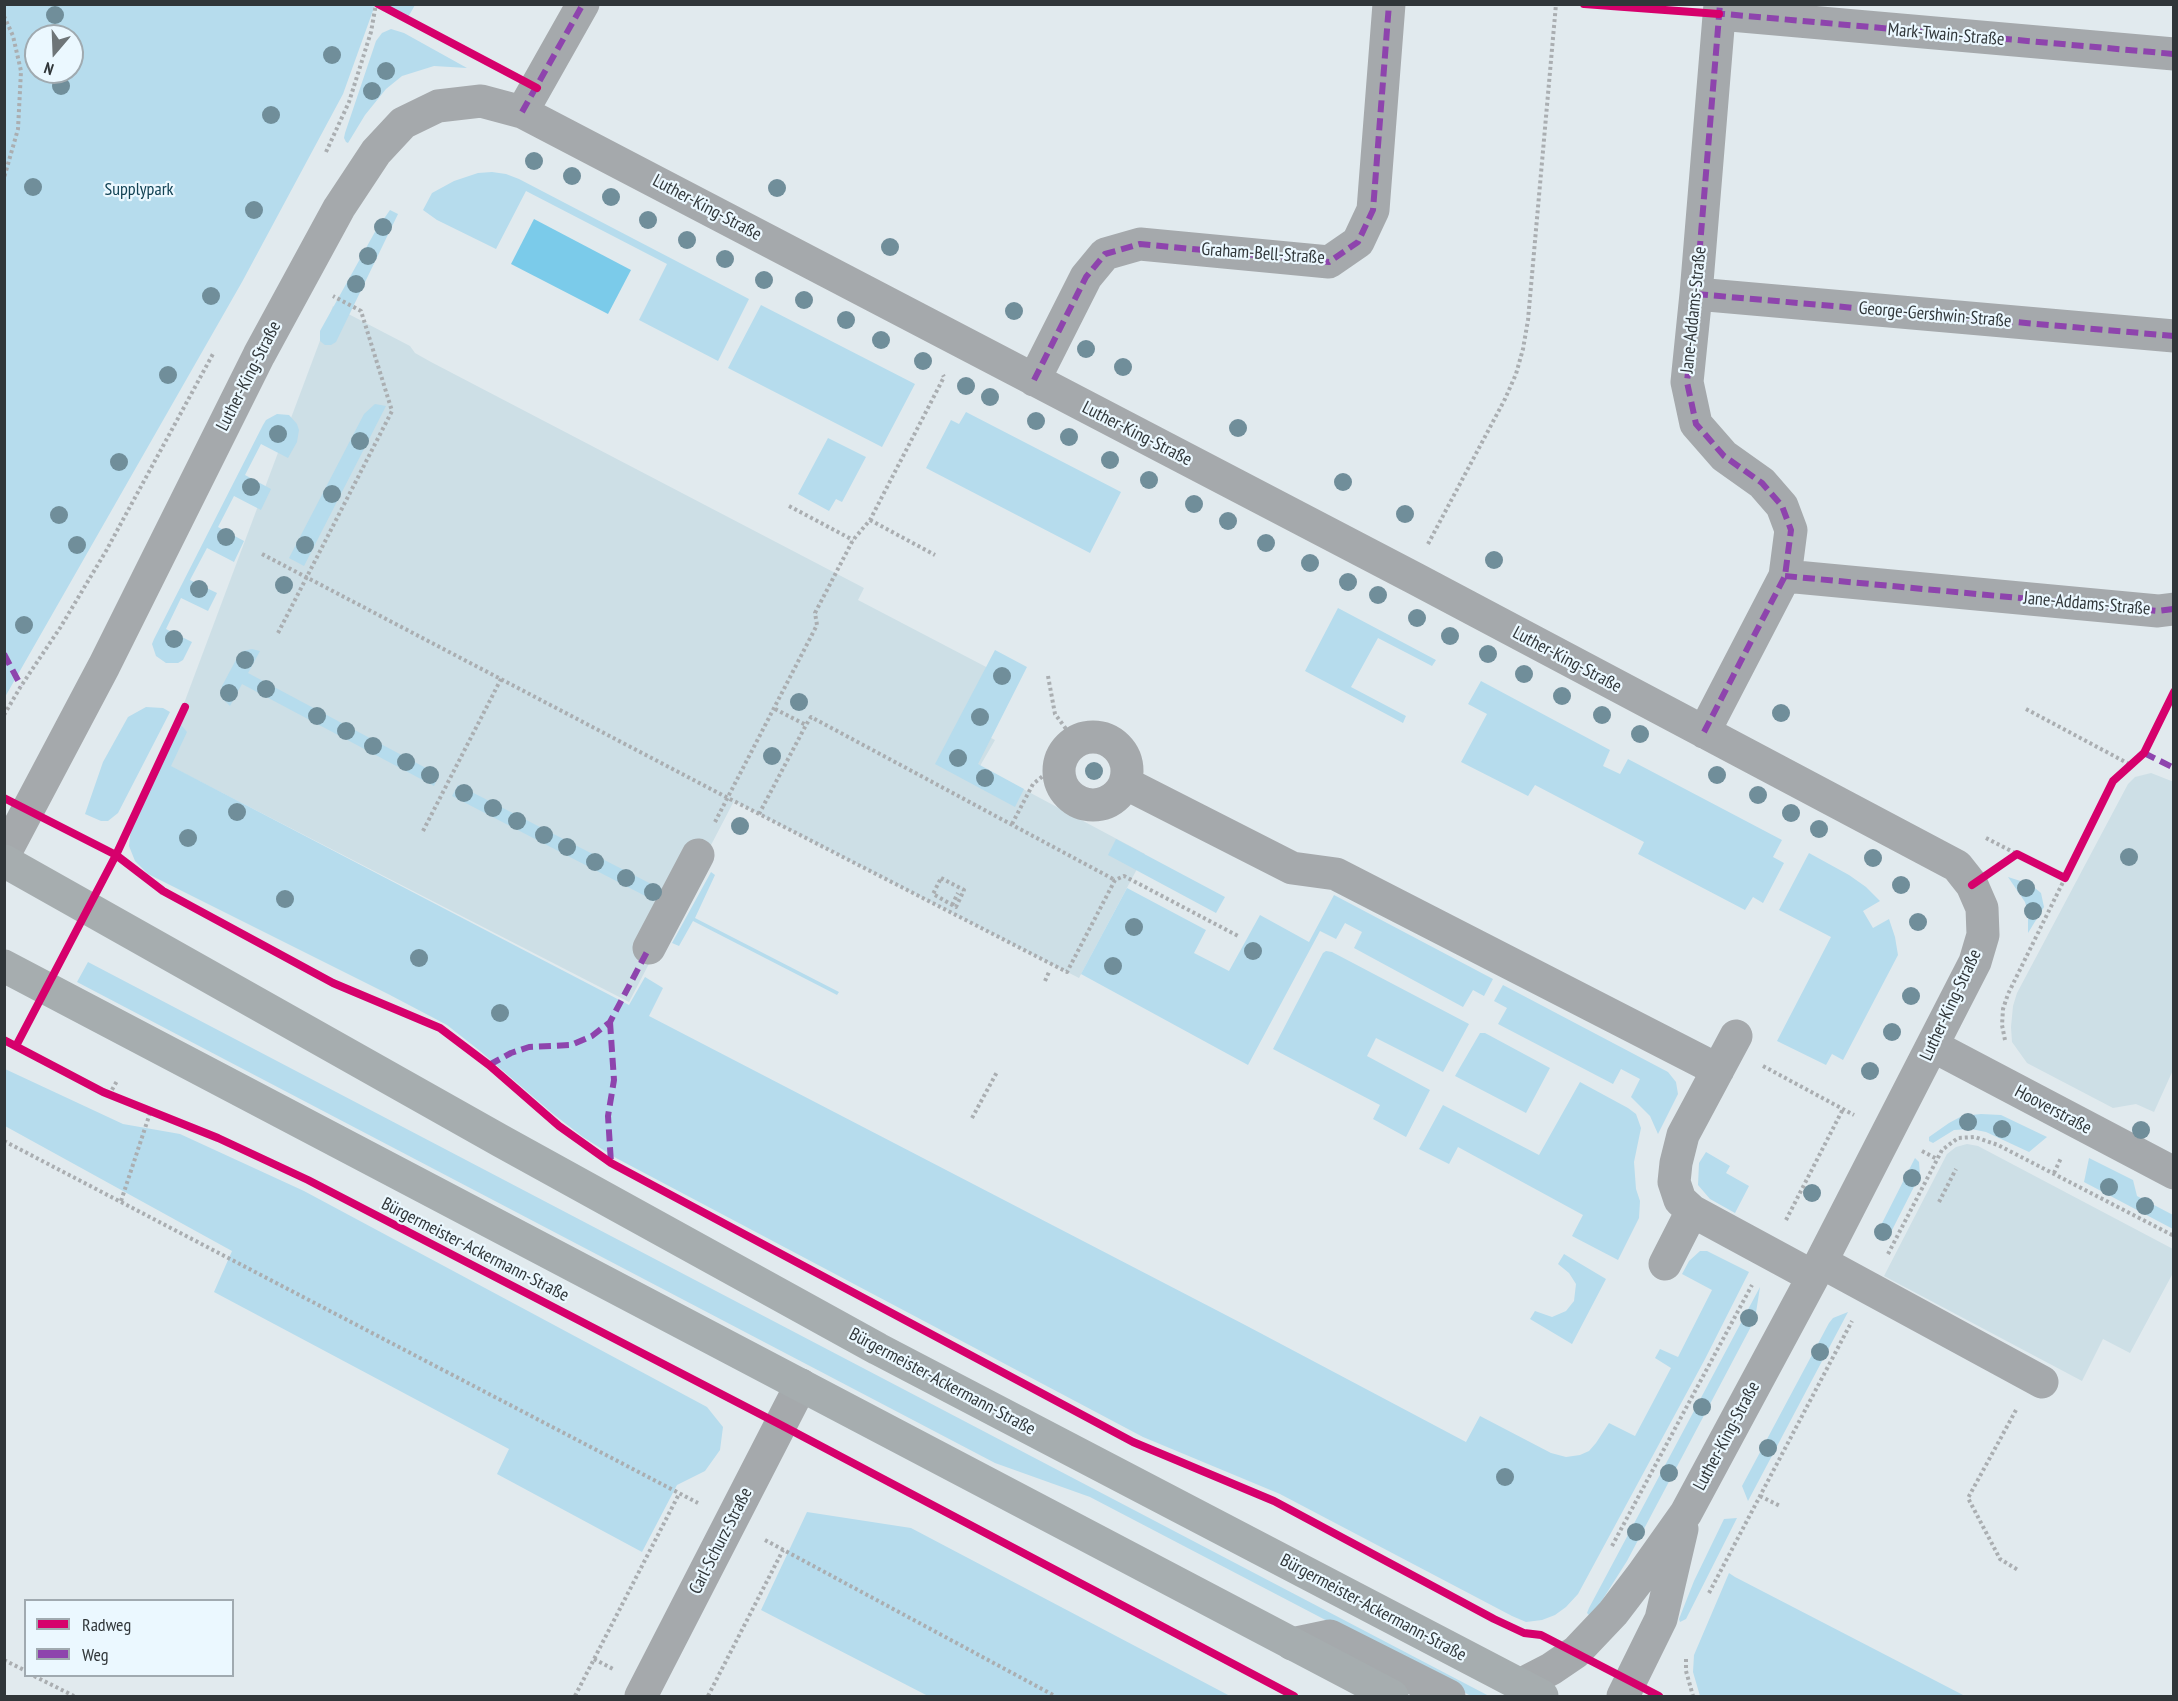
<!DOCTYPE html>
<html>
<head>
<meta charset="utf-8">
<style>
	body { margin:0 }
	#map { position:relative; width:2178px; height:1701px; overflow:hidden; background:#e1eaee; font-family:"PT Sans Narrow",sans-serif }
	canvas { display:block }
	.frame { position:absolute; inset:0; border:6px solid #303639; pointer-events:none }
	.legend { position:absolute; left:24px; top:1599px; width:210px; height:78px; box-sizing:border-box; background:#ebf8ff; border:2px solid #a0aab0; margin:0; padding:8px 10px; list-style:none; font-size:18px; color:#303639 }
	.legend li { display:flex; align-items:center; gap:12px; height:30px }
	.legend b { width:30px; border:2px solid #a0aab0 }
	.north { position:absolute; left:24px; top:24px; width:60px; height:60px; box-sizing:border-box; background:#ebf8ff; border:2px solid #a0aab0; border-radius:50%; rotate:199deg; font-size:16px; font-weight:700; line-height:24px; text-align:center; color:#303639 }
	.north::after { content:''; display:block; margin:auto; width:21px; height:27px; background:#6e7578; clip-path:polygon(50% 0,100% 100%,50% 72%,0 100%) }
</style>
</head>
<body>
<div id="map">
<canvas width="2178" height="1701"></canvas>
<div class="frame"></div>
<ul class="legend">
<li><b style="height:8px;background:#d6006c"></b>Radweg</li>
<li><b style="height:8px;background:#8e44ad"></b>Weg</li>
</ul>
<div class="north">N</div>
</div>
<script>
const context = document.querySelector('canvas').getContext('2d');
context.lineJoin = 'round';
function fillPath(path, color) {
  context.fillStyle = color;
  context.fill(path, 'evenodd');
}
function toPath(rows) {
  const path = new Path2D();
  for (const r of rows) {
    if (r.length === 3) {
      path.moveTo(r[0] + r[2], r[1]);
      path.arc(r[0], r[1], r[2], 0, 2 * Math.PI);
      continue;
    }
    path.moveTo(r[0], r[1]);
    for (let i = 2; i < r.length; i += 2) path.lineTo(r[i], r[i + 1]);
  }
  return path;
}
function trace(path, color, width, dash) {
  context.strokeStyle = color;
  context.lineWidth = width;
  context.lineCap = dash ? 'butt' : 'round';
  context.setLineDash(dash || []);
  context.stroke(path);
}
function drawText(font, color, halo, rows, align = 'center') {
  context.font = font + ' "PT Sans Narrow",sans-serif';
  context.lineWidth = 4.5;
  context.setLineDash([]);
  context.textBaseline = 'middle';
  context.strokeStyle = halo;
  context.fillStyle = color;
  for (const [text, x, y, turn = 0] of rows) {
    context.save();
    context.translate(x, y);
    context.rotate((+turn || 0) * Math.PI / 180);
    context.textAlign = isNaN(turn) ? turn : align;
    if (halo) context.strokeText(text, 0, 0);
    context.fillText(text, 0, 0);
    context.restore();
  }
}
fillPath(toPath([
	[333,306,410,346,415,353,431,362,864,588,858,600,990,669,963,723,995,740,980,766,1145,854,1079,978,734,801,629,1002,162,762],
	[2151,773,2174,782,2173,1070,2154,1112,2136,1104,2113,1108,2027,1063,2012,1042,2011,1027,2013,1006,2017,993,2128,784,2135,777],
	[1967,1144,1978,1146,2173,1249,2173,1273,2130,1353,2103,1339,2082,1381,1884,1276,1947,1154,1956,1147]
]), '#cddfe6');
fillPath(toPath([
	[5,4,375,5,343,94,242,282,5,697],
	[36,36,72,36,72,72,36,72],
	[378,5,415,5,407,19],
	[391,29,404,33,467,68,434,66,402,76,386,89,365,115,348,143,346,142,344,138,345,133,376,41,382,33],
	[492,172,506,174,519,179,749,299,718,361,639,320,667,264,526,191,496,249,437,220,423,210,432,193,454,181,478,173],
	[390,210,398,214,336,342,331,345,325,345,320,341,320,331,376,230],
	[761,305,915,384,882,447,728,368],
	[375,404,386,406,304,566,289,558,364,414],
	[966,412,1121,492,1090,553,926,468,951,420,959,424],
	[277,414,289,415,297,424,299,430,297,442,288,458,261,444,245,475,271,489,261,510,234,496,218,527,244,541,234,562,207,548,190,580,217,593,208,611,181,598,166,629,192,642,183,660,178,663,166,663,156,656,152,644,154,639,263,425,266,420],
	[828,438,866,457,842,502,836,499,829,511,798,494],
	[1338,608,1436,660,1432,666,1378,638,1351,687,1406,716,1403,723,1305,671],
	[252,649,260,651,248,673,439,775,434,786,242,684,230,706,224,700,221,692,222,686,238,656,243,651],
	[995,650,1027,667,978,764,1024,789,1015,807,935,764],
	[1481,681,1610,750,1603,766,1620,774,1628,759,1782,840,1773,857,1784,863,1763,903,1753,897,1745,910,1638,854,1644,842,1535,785,1528,796,1461,762,1487,714,1468,704],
	[146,707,163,708,170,712,118,813,108,821,101,821,85,814,103,762,128,717],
	[181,725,187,732,171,766,629,1005,645,977,663,988,649,1016,1247,1326,1466,1442,1480,1416,1551,1453,1566,1457,1580,1455,1589,1451,1596,1443,1609,1423,1635,1436,1671,1368,1655,1358,1660,1349,1678,1357,1712,1290,1682,1274,1689,1261,1700,1251,1707,1251,1749,1272,1705,1359,1578,1594,1566,1607,1555,1615,1542,1620,1526,1622,1512,1616,1280,1494,1143,1437,616,1158,583,1137,552,1113,480,1051,447,1025,390,995,148,874,135,861,129,846,131,827],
	[458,785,659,888,653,900,452,796],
	[1116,839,1225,897,1216,913,1108,855],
	[1809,853,1849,875,1866,887,1880,901,1863,911,1873,928,1889,919,1895,937,1898,955,1843,1060,1832,1054,1826,1065,1777,1041,1831,937,1779,910],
	[711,872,715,875,695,918,839,992,837,995,693,921,679,946,672,943],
	[2008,877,2030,884,2041,893,2044,907,2028,933,2028,913,2025,902],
	[1127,888,1206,930,1194,953,1229,971,1260,915,1309,942,1334,895,1493,979,1484,996,1473,990,1463,1007,1354,948,1362,932,1345,923,1336,939,1320,931,1248,1065,1081,974],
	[1326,951,1332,952,1469,1024,1443,1072,1376,1038,1367,1056,1430,1090,1406,1137,1373,1119,1380,1105,1273,1049,1323,953],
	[88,962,1489,1696,1471,1696,1090,1497,995,1463,77,982],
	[1503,985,1668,1072,1676,1082,1678,1094,1658,1134,1650,1116,1631,1097,1640,1079,1621,1069,1613,1084,1498,1024,1507,1008,1494,1001],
	[1480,1033,1485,1033,1550,1068,1526,1113,1455,1076],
	[5,1069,123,1124,180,1134,304,1191,707,1407,723,1427,720,1450,705,1471,677,1485,642,1552,497,1474,509,1449,214,1292,232,1251,5,1126],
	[1580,1082,1628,1108,1636,1114,1641,1128,1634,1162,1636,1189,1640,1201,1639,1218,1618,1260,1572,1236,1583,1215,1458,1147,1449,1164,1419,1149,1443,1105,1539,1155],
	[1981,1114,2001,1115,2047,1137,2029,1152,1986,1132,1971,1129,1954,1130,1933,1143,1929,1141,1929,1137,1949,1123,1962,1116],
	[1706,1152,1730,1166,1726,1173,1749,1186,1735,1213,1710,1199,1698,1185,1699,1163],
	[1915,1158,1919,1162,1920,1175,1888,1238,1883,1240,1878,1239,1875,1237],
	[2089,1158,2133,1180,2137,1196,2173,1215,2173,1229,2084,1182],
	[1564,1254,1606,1279,1572,1344,1530,1319,1535,1311,1552,1317,1566,1311,1574,1301,1576,1284,1569,1273,1558,1264],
	[1760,1287,1755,1319,1627,1561,1594,1613,1590,1616,1587,1613,1589,1608],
	[1848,1312,1748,1501,1742,1486,1829,1323,1833,1318],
	[807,1512,911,1528,1230,1696,928,1696,761,1610],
	[1737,1518,1686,1619,1680,1622,1679,1619,1694,1581,1724,1519],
	[1729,1573,1735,1577,1965,1696,1700,1696,1693,1672,1694,1655]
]), '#b6dced');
fillPath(toPath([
	[534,219,631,270,608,314,511,264]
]), '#7bcbea');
trace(toPath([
	[4,16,13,36,21,71,18,129,4,178],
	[326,152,349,102,371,32,376,4],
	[789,506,853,540],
	[870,520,935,555],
	[1428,544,1505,399,1516,374,1523,349,1528,320,1556,4],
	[262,554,728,798,1067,972,1115,880,1124,876,1240,937],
	[278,633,392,411,361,311,333,296],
	[1048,676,1055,714,1075,741],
	[775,709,806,725,811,717,1115,880],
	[2026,709,2131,765],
	[4,715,21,686,60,628,106,551,214,352],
	[759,814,806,725],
	[715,822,817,625,815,613,853,540,870,520,944,377,943,375],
	[1012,824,1033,784,1059,763],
	[423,831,501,679],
	[1986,838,2017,854],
	[941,878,964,890,956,907,933,894,941,878],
	[952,905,958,893],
	[1045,981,1049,972],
	[2005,1040,2002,1025,2003,1009,2008,994,2065,878],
	[1763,1066,1854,1115],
	[109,1095,117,1081],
	[972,1118,997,1072],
	[4,1141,698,1503],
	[1922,1151,1937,1159],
	[2054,1173,2061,1158],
	[121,1201,151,1110],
	[1939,1202,1956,1169],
	[1786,1220,1843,1109],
	[1888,1254,1942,1150,1958,1138,1975,1137,1998,1145,2174,1236],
	[2016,1410,1968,1498,2000,1559,2018,1570],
	[1760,1496,1780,1506],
	[765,1540,1055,1696],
	[1612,1546,1752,1285],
	[1709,1593,1852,1321],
	[594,1659,613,1669],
	[1686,1659,1686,1671,1693,1696],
	[4,1660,26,1671],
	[34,1676,74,1696],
	[575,1696,679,1494],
	[708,1696,783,1550]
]), '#aaaeb1', 4, [3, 3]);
trace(toPath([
	[1719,14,2174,54],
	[522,112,583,4],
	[1696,294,2174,336],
	[1034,380,1086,277,1105,254,1140,244,1329,262,1358,242,1373,210,1389,4],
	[1785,576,2158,611,2174,609],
	[1704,732,1785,576,1791,530,1782,506,1762,483,1724,456,1696,424,1687,382,1696,294,1720,4],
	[1093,771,34],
	[1125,783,1292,868,1336,874,1718,1070],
	[4,855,104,666,259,355,339,208,376,152,403,123,438,106,481,101,522,112,1416,579,1957,866,1972,885,1982,908,1983,935,1975,962,1821,1262,1686,1513,1642,1575,1613,1613,1576,1652,1551,1669,1520,1685],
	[649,948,698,855],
	[1736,1036,1683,1135,1676,1163,1674,1182,1680,1200,1692,1211,1812,1276],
	[1933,1046,2174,1173],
	[1821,1262,2042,1382],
	[1665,1264,1692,1211],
	[1292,1644,1330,1636,1449,1696],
	[641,1696,801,1385],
	[1623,1696,1661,1619,1682,1529]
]), '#a5a9ac', 33);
trace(toPath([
	[4,861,501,1141,878,1349,1542,1696],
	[4,966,1392,1696]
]), '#a6adaf', 33);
trace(toPath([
	[1713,13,2174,54],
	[522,112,583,4],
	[1696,294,2174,336],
	[1034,380,1086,277,1105,254,1140,244,1329,262,1358,242,1373,210,1389,4],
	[1785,576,2158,611,2174,609],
	[4,654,21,686],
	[1704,732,1785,576,1791,530,1782,506,1762,483,1724,456,1696,424,1687,382,1696,294,1720,4],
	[2144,753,2174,768],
	[610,1022,614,1080,608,1116,611,1163],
	[489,1065,511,1053,529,1047,571,1045,592,1036,610,1022,649,948]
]), '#8e44ad', 6, [12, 6]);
trace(toPath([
	[378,4,537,88],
	[1584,4,1719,14],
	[4,798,116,855,163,891,333,983,440,1028,489,1065,559,1126,611,1163,1133,1442,1274,1501,1494,1619,1524,1633,1541,1635,1659,1696],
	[1972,885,2017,854,2065,878,2113,781,2144,753,2174,692],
	[4,1040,103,1092,218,1138,308,1180,781,1425,1294,1696],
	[16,1046,116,855,185,707]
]), '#d6006c', 8);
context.fillStyle = '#708e9a';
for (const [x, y] of [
	[55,15],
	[332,55],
	[386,71],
	[61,86],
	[372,91],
	[271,115],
	[534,161],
	[572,176],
	[33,187],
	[777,188],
	[611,197],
	[254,210],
	[648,220],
	[383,227],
	[687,240],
	[890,247],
	[368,256],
	[725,259],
	[764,280],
	[356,284],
	[211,296],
	[804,300],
	[1014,311],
	[846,320],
	[881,340],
	[1086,349],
	[923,361],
	[1123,367],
	[168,375],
	[966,386],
	[990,397],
	[1036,421],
	[1238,428],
	[278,434],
	[1069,437],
	[360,441],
	[1110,460],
	[119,462],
	[1149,480],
	[1343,482],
	[251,487],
	[332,494],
	[1194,504],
	[1405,514],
	[59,515],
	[1228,521],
	[226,537],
	[1266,543],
	[77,545],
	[305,545],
	[1494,560],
	[1310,563],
	[1348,582],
	[284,585],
	[199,589],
	[1378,595],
	[1417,618],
	[24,625],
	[1450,636],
	[174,639],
	[1488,654],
	[245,660],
	[1524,674],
	[1002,676],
	[266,689],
	[229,693],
	[1562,696],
	[799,702],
	[1781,713],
	[1602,715],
	[317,716],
	[980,717],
	[346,731],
	[1640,734],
	[373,746],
	[772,756],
	[958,758],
	[406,762],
	[1094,771],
	[430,775],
	[1717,775],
	[985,778],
	[464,793],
	[1758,795],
	[493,808],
	[237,812],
	[1791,813],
	[517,821],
	[740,826],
	[1819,829],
	[544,835],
	[188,838],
	[567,847],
	[2129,857],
	[1873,858],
	[595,862],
	[626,878],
	[1901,885],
	[2026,888],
	[653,892],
	[285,899],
	[2033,911],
	[1918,922],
	[1134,927],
	[1253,951],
	[419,958],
	[1113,966],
	[1911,996],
	[500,1013],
	[1892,1032],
	[1870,1071],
	[1968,1122],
	[2002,1129],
	[2141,1130],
	[1912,1178],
	[2109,1187],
	[1812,1193],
	[2145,1206],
	[1883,1232],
	[1749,1318],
	[1820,1352],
	[1702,1407],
	[1768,1448],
	[1669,1473],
	[1505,1477],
	[1636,1532]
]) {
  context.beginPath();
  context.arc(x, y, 9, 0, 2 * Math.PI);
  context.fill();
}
drawText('18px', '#303639', '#ebf8ff', [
	["Mark-Twain-Straße",1946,35,5],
	["Luther-King-Straße",707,208,28],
	["Graham-Bell-Straße",1263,254,4],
	["Jane-Addams-Straße",1694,310,-84],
	["George-Gershwin-Straße",1935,315,5],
	["Luther-King-Straße",249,376,-63],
	["Luther-King-Straße",1137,434,27],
	["Jane-Addams-Straße",2087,604,5],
	["Luther-King-Straße",1567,660,28],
	["Luther-King-Straße",1951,1005,-65],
	["Hooverstraße",2053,1110,28],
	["Bürgermeister-Ackermann-Straße",475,1250,27],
	["Bürgermeister-Ackermann-Straße",942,1382,28],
	["Luther-King-Straße",1727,1436,-62],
	["Carl-Schurz-Straße",721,1541,-63],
	["Bürgermeister-Ackermann-Straße",1373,1608,28]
]);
drawText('18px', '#134355', '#ebf8ff', [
	["Supplypark",139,190]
]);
</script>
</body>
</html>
